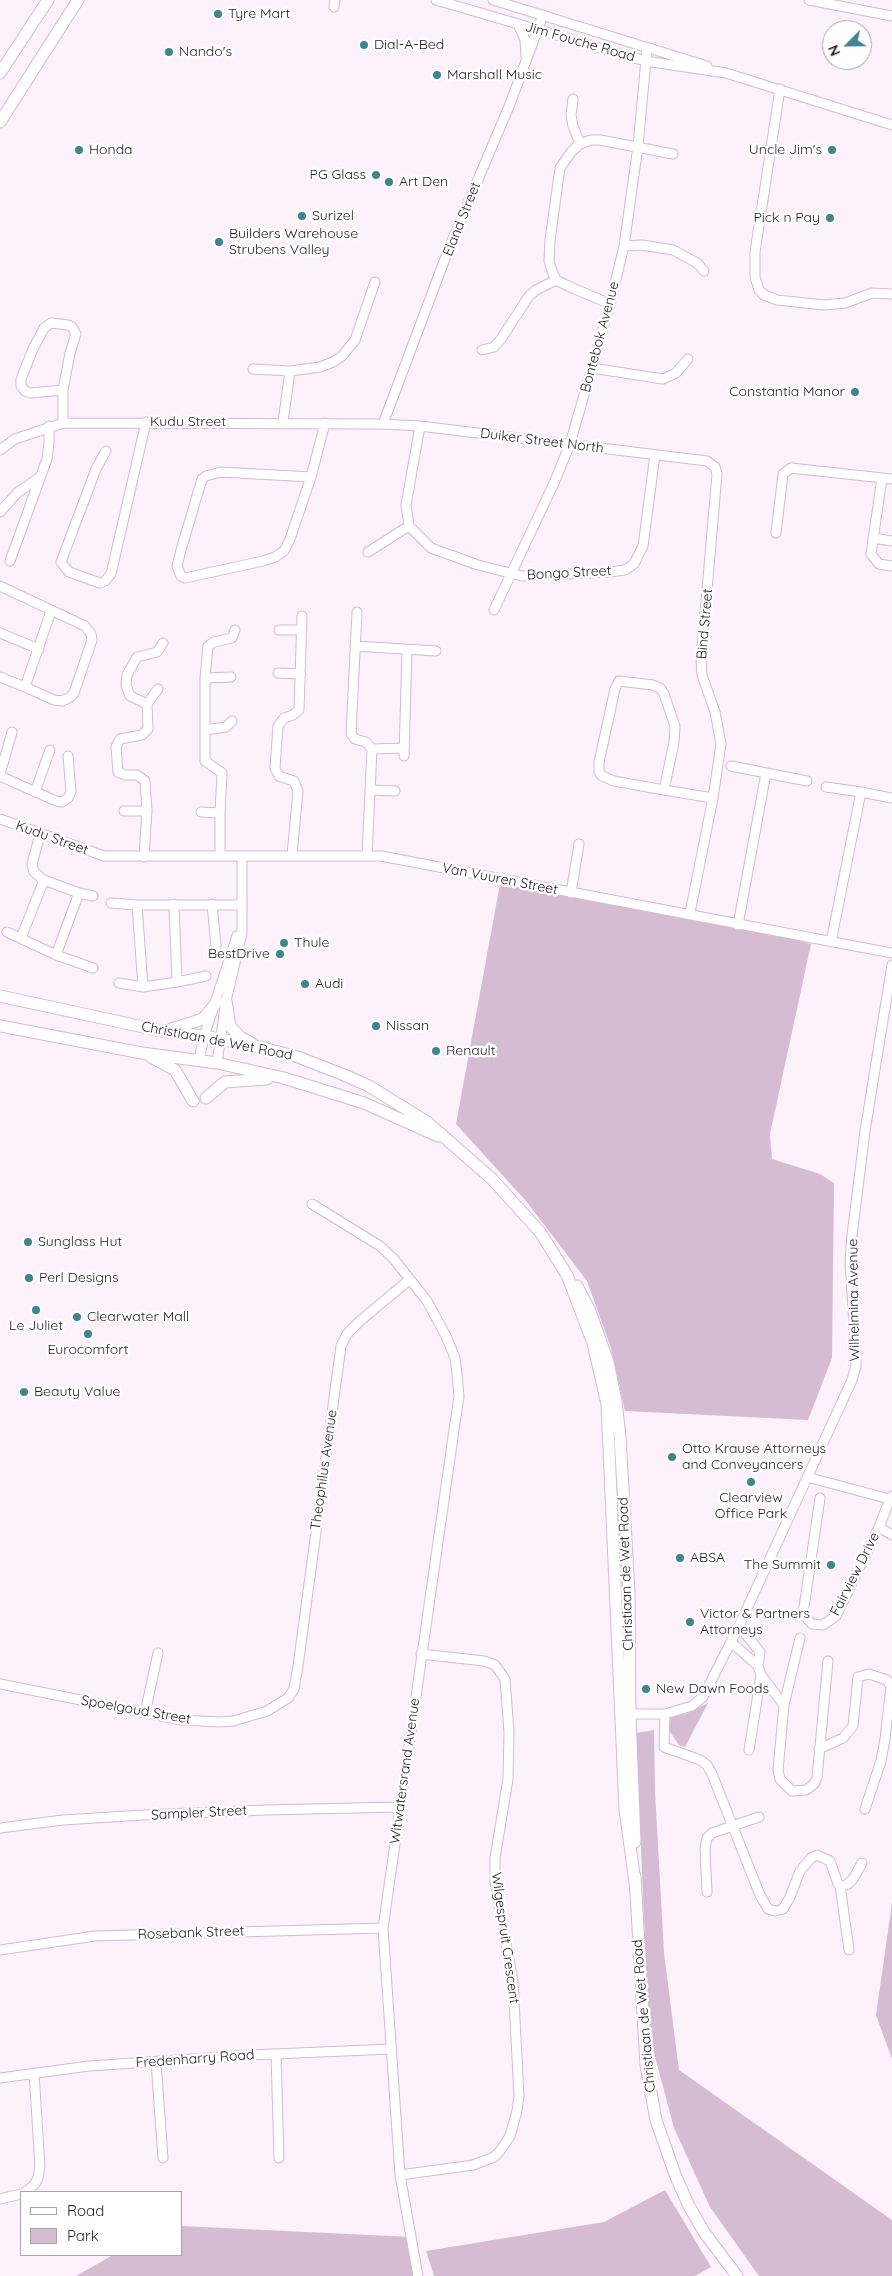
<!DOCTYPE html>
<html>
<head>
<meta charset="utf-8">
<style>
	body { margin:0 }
	#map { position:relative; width:892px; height:2276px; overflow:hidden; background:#fdf1fc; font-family:Quicksand,sans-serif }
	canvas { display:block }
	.legend { position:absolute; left:20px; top:2191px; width:162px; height:65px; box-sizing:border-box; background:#fff; border:1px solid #a8a4a8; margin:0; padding:6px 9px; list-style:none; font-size:15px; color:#261c25 }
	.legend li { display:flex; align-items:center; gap:10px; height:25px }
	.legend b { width:25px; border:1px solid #a8a4a8 }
	.north { position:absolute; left:822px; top:20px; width:50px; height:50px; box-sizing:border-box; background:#fff; border:1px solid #a8a4a8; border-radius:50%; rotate:247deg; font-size:14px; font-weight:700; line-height:20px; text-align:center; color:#261c25 }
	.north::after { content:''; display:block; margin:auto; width:18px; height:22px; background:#3e858f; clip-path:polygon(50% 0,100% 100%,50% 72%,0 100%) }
</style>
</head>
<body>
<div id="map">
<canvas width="892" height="2276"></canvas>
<ul class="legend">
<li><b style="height:6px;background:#fff"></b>Road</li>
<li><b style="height:14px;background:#d5bcd3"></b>Park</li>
</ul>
<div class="north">N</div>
</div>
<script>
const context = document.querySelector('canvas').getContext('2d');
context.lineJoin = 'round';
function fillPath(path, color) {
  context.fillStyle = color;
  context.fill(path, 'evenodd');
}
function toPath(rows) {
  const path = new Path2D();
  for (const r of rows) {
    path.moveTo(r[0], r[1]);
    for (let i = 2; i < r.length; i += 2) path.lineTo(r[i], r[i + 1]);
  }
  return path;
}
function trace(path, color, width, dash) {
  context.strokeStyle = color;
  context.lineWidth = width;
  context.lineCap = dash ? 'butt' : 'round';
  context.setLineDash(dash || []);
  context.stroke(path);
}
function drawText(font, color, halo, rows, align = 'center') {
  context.font = font + ' Quicksand,sans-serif';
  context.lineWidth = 5;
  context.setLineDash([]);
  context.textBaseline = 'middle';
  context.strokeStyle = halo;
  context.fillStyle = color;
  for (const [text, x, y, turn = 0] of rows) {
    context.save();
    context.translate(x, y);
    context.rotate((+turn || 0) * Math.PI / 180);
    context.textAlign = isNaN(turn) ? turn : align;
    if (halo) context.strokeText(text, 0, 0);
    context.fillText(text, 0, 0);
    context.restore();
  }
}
fillPath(toPath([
	[500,884,690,913,811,944,770,1134,772,1159,820,1174,834,1183,832,1358,808,1420,625,1411,611,1348,587,1281,526,1201,456,1124],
	[708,1703,685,1747,679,1745,670,1732,670,1717,686,1714],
	[654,1730,655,1792,664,1953,679,2070,892,2220,892,2276,759,2276,710,2207,674,2128,649,2034,636,1733],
	[892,1903,892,2059,876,2015],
	[665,2190,711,2267,695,2276,434,2276,426,2251,604,2222],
	[181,2226,411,2237,419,2276,76,2276,113,2255,181,2255]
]), '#d5bcd3');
const minor = toPath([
	[436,0,645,61,726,73,892,125],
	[493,0,707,66],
	[809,0,892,16],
	[334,7,335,0],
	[518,24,525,40,526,57],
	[780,89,755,252,755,277,759,290,764,295,777,300,824,305,845,303,872,293,891,294],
	[573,99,571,115,573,126,580,144],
	[624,246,642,245,673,250,697,263,704,271],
	[610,304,568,286,556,280,552,271,549,261,550,240,560,168,572,151,580,144,591,140,600,140,673,154],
	[482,350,494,347,501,339,529,296,536,290,556,280],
	[592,368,663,379,676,373,688,359],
	[253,369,290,371,283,422],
	[290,371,320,367,333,362,342,356,355,340,375,282],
	[63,390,70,353,76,334,72,327,68,325,51,323,44,328,33,349,21,379,21,386,25,391,30,393,63,390,63,423],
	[383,424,449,248,510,104,543,15],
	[420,426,406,505,409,526,431,548,478,565,522,576,610,572,625,570,634,564,643,546,655,455],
	[0,450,15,439,63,423,383,424,420,426,707,461,715,467,717,474,701,659,702,675,715,712,721,744,713,798,690,913],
	[106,451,96,469,61,562,69,572,100,583,105,581,111,574,146,422],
	[311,477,221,472,206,476,202,479,181,550,177,566,181,576,185,578,263,561,275,557,284,551,290,539,311,477,325,423],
	[882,478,871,554,879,564,892,566],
	[0,512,17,493,40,477],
	[776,533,783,474,791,468,892,479],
	[873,538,892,541],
	[368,552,409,526],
	[10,561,47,459,49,443,49,426],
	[0,586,85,626,91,634,92,640,74,693,69,698,62,701,54,700,25,687],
	[494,610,554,483,570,444,610,304,624,246,638,146,647,49],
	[357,612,351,734,355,739,366,742,372,749,367,855],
	[279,630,302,630],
	[0,633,39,649],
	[355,646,436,651],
	[278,673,301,674],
	[0,677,25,687,51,611],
	[205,678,208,646,214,642,232,638,235,630],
	[147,704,158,689],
	[205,730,205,678,231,677],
	[372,749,404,748],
	[404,756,407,650],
	[731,766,807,781],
	[0,774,12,732],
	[0,776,56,801,62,802,68,798,71,792,68,756],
	[826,787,861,792,831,942],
	[370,790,395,791],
	[664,790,674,742,675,726,664,694,661,689,653,685,619,681,615,689,599,762,599,772,602,776,614,781,664,790,713,798],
	[35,792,50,750],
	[861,792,892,798],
	[124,811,147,811,144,857],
	[147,811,145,781,137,775,125,775,118,772,116,747,120,739,142,735,148,729,147,704,130,696,126,685,127,675,137,657,157,652,163,643],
	[201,812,220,813,220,856],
	[220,813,222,773,205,761,205,730,226,727,232,721],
	[0,819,104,856,381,856,892,953],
	[40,834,32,864,34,872,44,880,79,893,93,896],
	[292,855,298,791,294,781,279,776,275,768,278,726,284,718,293,715,299,710,302,616],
	[79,893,56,955,93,968],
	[571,893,579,844],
	[111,903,137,905,242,905],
	[174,904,177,982,206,976],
	[212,904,216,946],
	[137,905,143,987],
	[738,925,766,773],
	[7,932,56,955],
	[21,938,44,880],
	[119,983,143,987,177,982],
	[199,1060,204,1036,237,936],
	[217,1063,226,1001,242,933,242,856],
	[312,1204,380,1246,393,1258,427,1301,446,1336,455,1358,457,1374,459,1397,455,1423,383,1928,400,2175,418,2276],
	[807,1477,878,1496,890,1499,892,1496],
	[820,1498,803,1614,812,1624,823,1625,836,1616,879,1527,890,1499],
	[879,1527,892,1535],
	[739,1626,760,1652,758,1666,761,1675,749,1750],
	[731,1642,758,1666],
	[761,1675,784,1705,778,1770,780,1779,792,1791,806,1790,814,1784,817,1778,828,1661],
	[0,1684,181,1720,219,1722,233,1721,267,1711,288,1698,294,1689,298,1666,341,1346,347,1334,361,1320,409,1280],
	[784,1705,800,1638],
	[145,1713,158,1653],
	[625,1714,665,1714,692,1706,703,1697,739,1626,852,1380,856,1366,856,1355,850,1261,852,1235,865,1131,892,965],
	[665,1714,664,1747,700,1760,707,1765,712,1774,760,1895,768,1909,775,1911,783,1909,790,1897,800,1871,811,1858,817,1855,830,1861,838,1884,843,1886,848,1884,853,1879,862,1863],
	[819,1749,843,1738,853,1726,858,1677,869,1674,887,1680,891,1687,885,1739,881,1761,865,1809],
	[0,1828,63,1820,143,1815,265,1810,400,1807],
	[840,1885,849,1950],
	[707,1892,705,1849,707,1838,712,1833,759,1817],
	[0,1950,95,1936,383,1928],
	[276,2054,279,2158],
	[156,2062,163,2158],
	[0,2078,89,2066,251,2055,391,2049],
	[400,2175,473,2165,494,2157,500,2151,510,2136,517,2111,519,2096,513,1981,495,1882,495,1858,508,1779,509,1732,505,1679,495,1665,484,1661,421,1654],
	[25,2192,34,2185,38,2178,40,2166,34,2073],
	[0,2199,21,2194]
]);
const major = toPath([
	[0,73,48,0],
	[0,122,78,0],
	[0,996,162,1031,204,1036,259,1047,298,1057,344,1075,369,1086,427,1122,492,1179,540,1232,567,1275,593,1343,607,1404,625,1809,635,1883],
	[226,1001,230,1026,240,1037,251,1043],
	[0,1026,142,1053,217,1063,284,1078,364,1103,438,1136],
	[171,1029,203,1019,216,1003],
	[151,1057,175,1070,193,1101],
	[206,1098,225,1082,267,1079],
	[577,1286,590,1311,608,1362,616,1401,620,1437,629,1592,630,1714,635,1842],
	[635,1876,646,2065,656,2120,676,2177,689,2206,704,2232,737,2276]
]);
trace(minor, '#d5b9d3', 11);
trace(major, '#d5b9d3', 13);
trace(minor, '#fff', 9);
trace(major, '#fff', 11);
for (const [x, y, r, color] of [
	[218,14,5,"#3e858f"],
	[364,45,5,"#3e858f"],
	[169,52,5,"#3e858f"],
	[437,75,5,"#3e858f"],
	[79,150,5,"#3e858f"],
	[832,150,5,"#3e858f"],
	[376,175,5,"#3e858f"],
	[389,182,5,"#3e858f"],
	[302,216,5,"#3e858f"],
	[830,218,5,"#3e858f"],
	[219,242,5,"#3e858f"],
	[855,392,5,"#3e858f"],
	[284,943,5,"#3e858f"],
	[280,954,5,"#3e858f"],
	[305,984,5,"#3e858f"],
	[376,1026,5,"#3e858f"],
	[436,1051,5,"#3e858f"],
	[28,1242,5,"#3e858f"],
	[29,1278,5,"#3e858f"],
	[36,1310,5,"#3e858f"],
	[77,1317,5,"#3e858f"],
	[88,1334,5,"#3e858f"],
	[24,1392,5,"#3e858f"],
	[672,1457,5,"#3e858f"],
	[751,1482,5,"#3e858f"],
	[680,1558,5,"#3e858f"],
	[831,1565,5,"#3e858f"],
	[690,1622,5,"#3e858f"],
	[646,1689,5,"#3e858f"]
]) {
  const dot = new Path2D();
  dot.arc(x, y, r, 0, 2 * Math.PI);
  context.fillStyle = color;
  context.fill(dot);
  trace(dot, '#fff', 2);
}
drawText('14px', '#261c25', '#fff', [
	["Tyre Mart",228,14],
	["Dial-A-Bed",374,45],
	["Nando's",179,52],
	["Marshall Music",447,75],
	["Honda",89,150],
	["Uncle Jim's",822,150,"right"],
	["PG Glass",366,175,"right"],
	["Art Den",399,182],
	["Surizel",312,216],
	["Pick n Pay",820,218,"right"],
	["Builders Warehouse",229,234],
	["Strubens Valley",229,250],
	["Constantia Manor",845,392,"right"],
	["Thule",294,943],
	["BestDrive",270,954,"right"],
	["Audi",315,984],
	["Nissan",386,1026],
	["Renault",446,1051],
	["Sunglass Hut",38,1242],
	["Perl Designs",39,1278],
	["Clearwater Mall",87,1317],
	["Le Juliet",36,1326,"center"],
	["Eurocomfort",88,1350,"center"],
	["Beauty Value",34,1392],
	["Otto Krause Attorneys",682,1449],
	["and Conveyancers",682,1465],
	["Clearview",751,1498,"center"],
	["Office Park",751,1514,"center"],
	["ABSA",690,1558],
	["The Summit",821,1565,"right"],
	["Victor & Partners",700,1614],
	["Attorneys",700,1630],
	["New Dawn Foods",656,1689]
], 'left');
drawText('14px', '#261c25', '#fff', [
	["Jim Fouche Road",580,42,16],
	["Eland Street",462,219,-68],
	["Bontebok Avenue",600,337,-75],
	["Kudu Street",188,422],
	["Duiker Street North",542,441,7],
	["Bongo Street",569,573,-3],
	["Bind Street",705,624,-85],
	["Kudu Street",52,838,20],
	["Van Vuuren Street",500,879,11],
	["Christiaan de Wet Road",217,1041,11],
	["Wilhelmina Avenue",854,1300,-91],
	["Theophilus Avenue",324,1470,-82],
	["Christiaan de Wet Road",626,1574,-92],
	["Fairview Drive",855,1574,-63],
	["Spoelgoud Street",136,1710,10],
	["Witwatersrand Avenue",405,1771,-82],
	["Sampler Street",199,1813,-3],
	["Rosebank Street",191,1933,-2],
	["Wilgespruit Crescent",505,1938,82],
	["Christiaan de Wet Road",644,2016,-95],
	["Fredenharry Road",195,2059,-4]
]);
</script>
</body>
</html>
